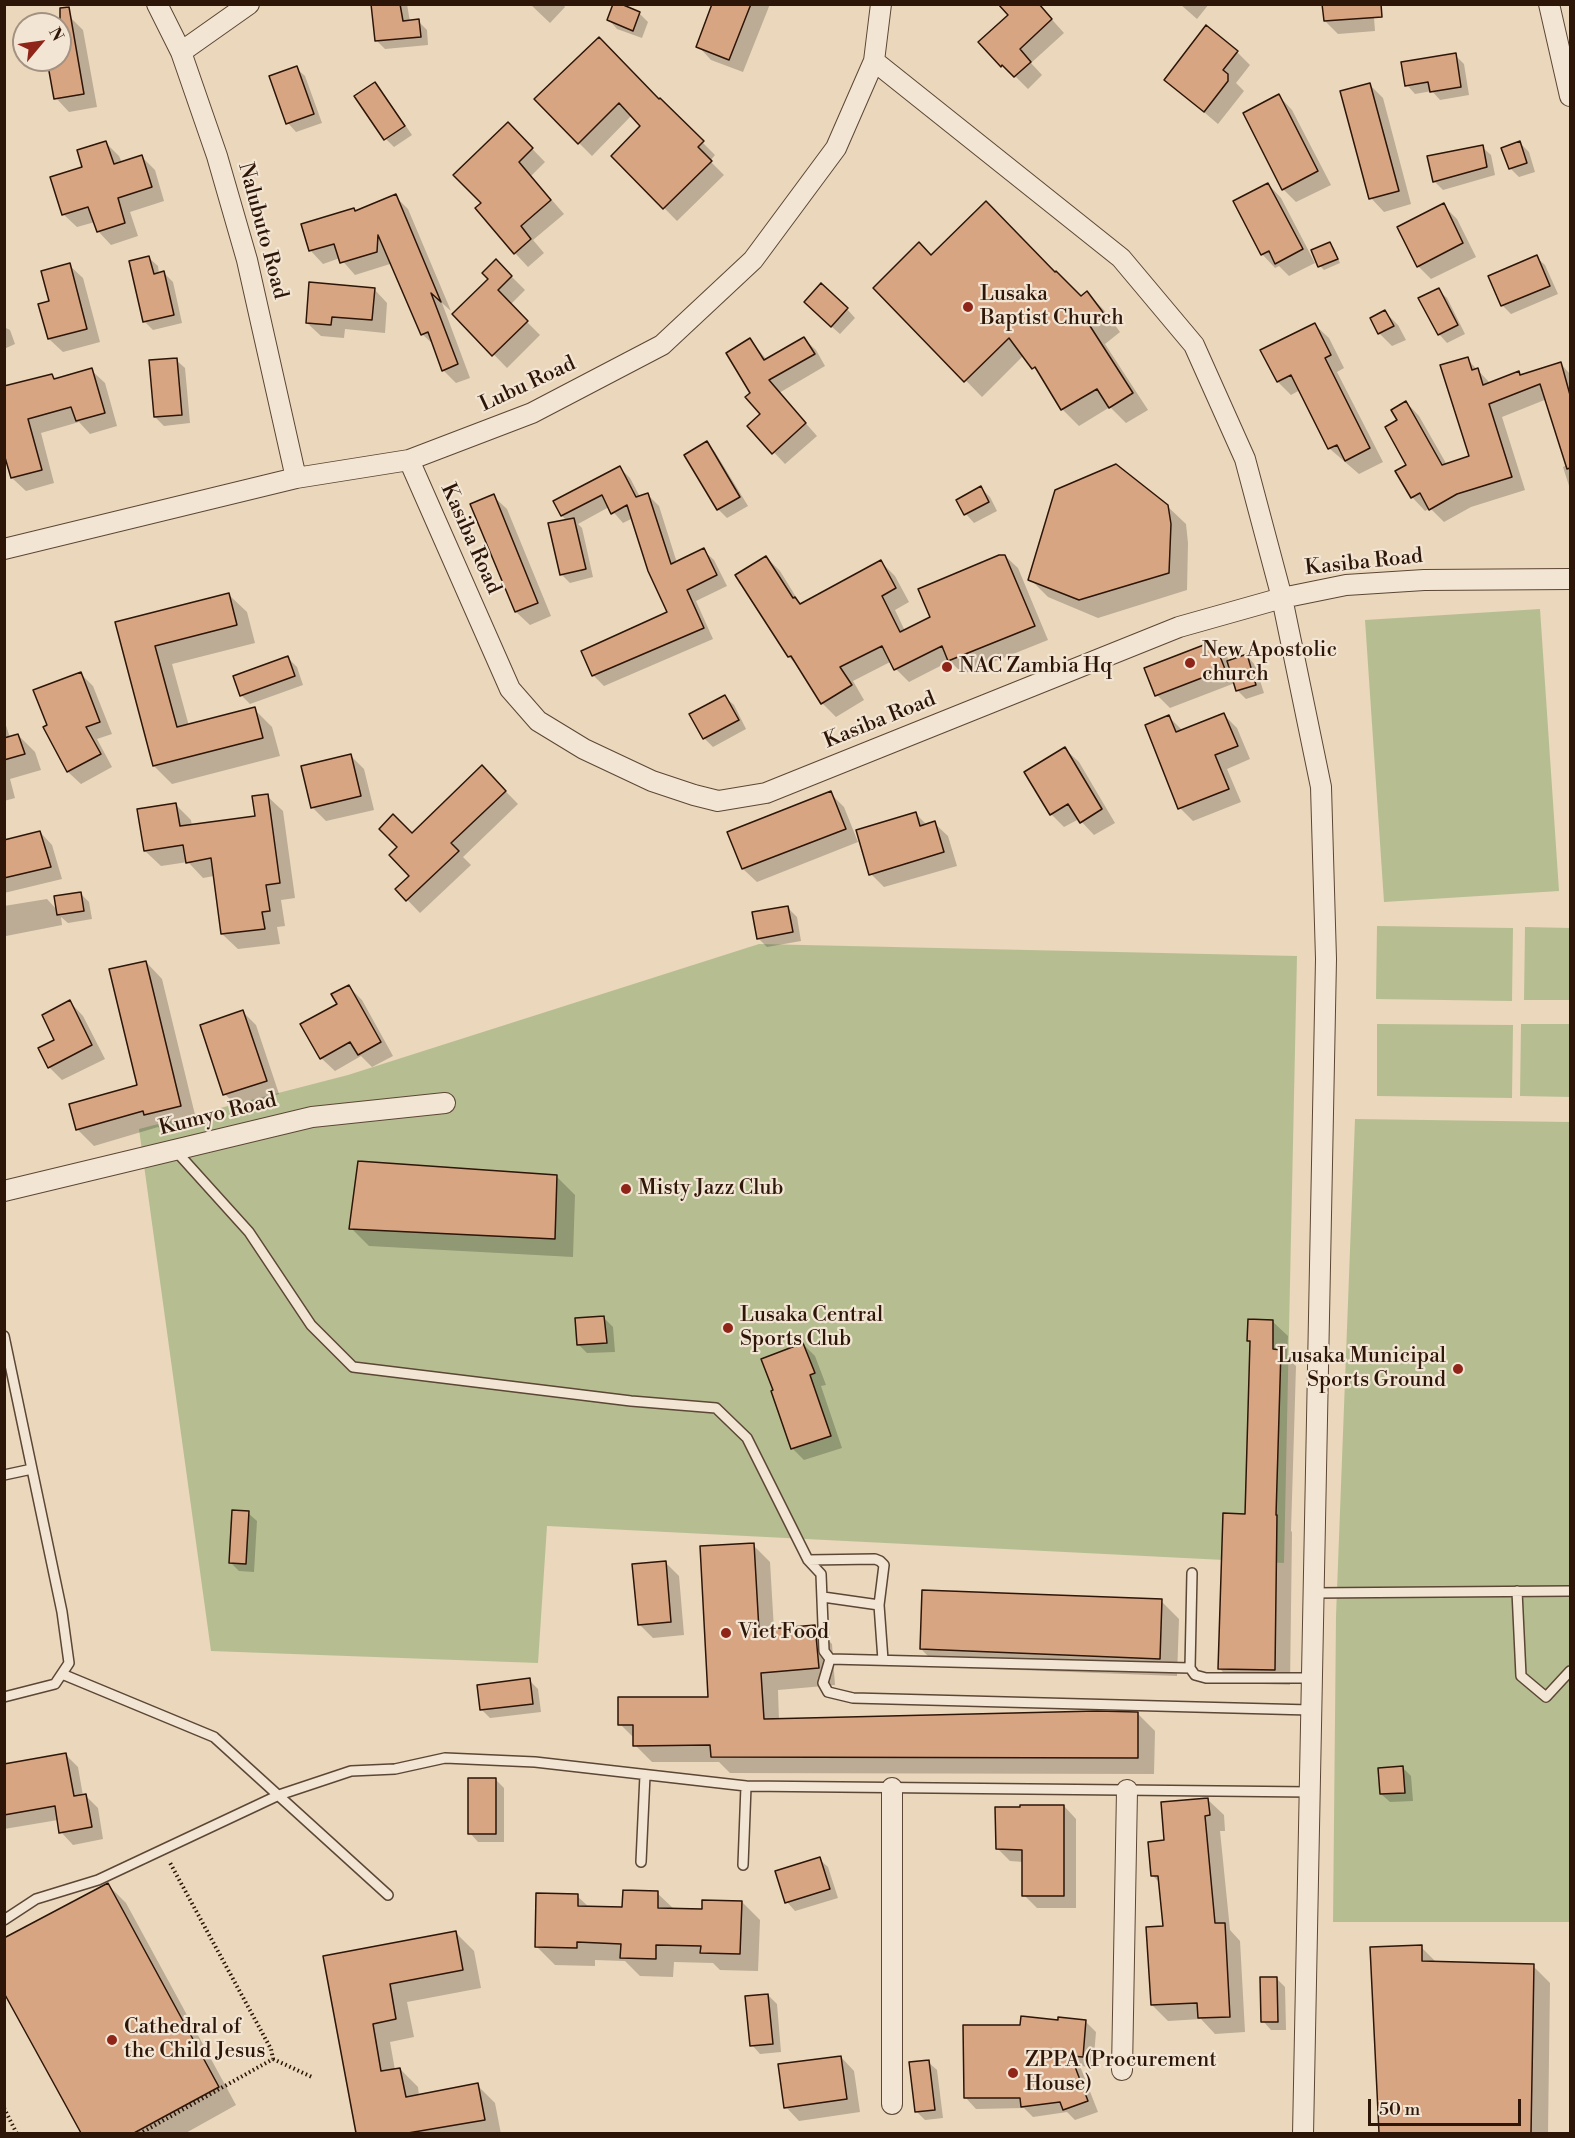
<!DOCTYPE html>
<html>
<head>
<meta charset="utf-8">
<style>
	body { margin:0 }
	#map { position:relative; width:1575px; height:2138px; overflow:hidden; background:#ebd7bb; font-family:"Libre Bodoni",serif }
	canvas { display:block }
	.frame { position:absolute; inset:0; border:6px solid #2d1508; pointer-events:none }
	.north { position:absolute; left:12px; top:12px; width:60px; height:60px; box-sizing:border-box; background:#f2e5d3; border:2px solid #a39282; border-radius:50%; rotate:61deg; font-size:16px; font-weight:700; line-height:24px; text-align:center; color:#2d1508 }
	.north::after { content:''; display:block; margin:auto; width:21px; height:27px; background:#8f2418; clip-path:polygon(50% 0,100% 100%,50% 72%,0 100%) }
	.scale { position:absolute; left:1368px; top:2099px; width:153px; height:27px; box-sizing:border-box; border:3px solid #2d1508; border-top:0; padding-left:8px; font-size:18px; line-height:21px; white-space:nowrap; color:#2d1508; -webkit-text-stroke:4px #f2e5d3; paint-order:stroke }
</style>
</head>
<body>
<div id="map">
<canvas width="1575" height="2138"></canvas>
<div class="frame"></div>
<div class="north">N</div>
<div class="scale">50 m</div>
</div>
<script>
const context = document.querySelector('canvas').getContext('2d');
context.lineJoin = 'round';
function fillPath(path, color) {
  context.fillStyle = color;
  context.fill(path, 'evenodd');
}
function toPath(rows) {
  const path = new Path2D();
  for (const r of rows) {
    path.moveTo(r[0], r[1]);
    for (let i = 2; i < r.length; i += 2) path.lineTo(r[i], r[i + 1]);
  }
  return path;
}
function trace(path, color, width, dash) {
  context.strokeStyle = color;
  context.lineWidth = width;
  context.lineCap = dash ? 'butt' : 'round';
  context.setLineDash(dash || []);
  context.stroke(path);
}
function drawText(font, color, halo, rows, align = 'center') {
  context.font = font + ' "Libre Bodoni",serif';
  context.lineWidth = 4.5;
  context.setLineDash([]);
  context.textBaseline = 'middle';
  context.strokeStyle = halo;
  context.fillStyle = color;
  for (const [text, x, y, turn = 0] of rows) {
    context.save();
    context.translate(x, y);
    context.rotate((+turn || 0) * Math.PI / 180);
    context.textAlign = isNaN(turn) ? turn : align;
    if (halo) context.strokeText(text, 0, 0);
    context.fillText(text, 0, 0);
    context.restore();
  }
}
fillPath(toPath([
	[1540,609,1559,891,1384,902,1365,620],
	[1377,926,1513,928,1512,1001,1376,999],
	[1525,927,1570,928,1570,1000,1524,1000],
	[759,944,1297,956,1284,1563,547,1526,538,1663,211,1651,139,1129,348,1075],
	[1377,1024,1513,1025,1512,1098,1377,1096],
	[1521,1024,1570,1024,1570,1097,1520,1096],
	[1355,1119,1570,1122,1570,1922,1333,1922,1336,1616]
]), '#b6be91');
fillPath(toPath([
	[372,4,407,4,410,22,418,21,427,30,428,45,385,49,377,41],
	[530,4,563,4,565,7,550,23],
	[714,4,770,4,743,72,711,60,698,46],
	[1038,4,1064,33,1031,63,1042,75,1028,89,1016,77,1014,78,980,42],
	[1180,4,1209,4,1197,19],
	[1373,4,1375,31,1338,34,1325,21],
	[639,13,648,22,642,38,617,29,609,20],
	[70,17,83,30,97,107,69,112,56,98,49,60,60,60,60,24,42,24,42,21],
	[1237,52,1250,65,1236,83,1244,91,1218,124,1166,80],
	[1455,55,1464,64,1469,95,1440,100,1432,91,1415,94,1407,85],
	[296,68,305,76,322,123,296,132,288,123,271,77],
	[374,84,383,93,412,135,394,147,386,139],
	[1369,84,1383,98,1411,204,1384,212,1371,198],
	[1279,96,1292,110,1331,185,1296,202,1283,189],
	[536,100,660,100,715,155,710,161,724,175,677,221,613,156,643,126,632,115,592,156],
	[508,124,545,162,531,176,564,214,533,240,544,253,528,267,515,253,483,203],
	[106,143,119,156,122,163,141,156,155,170,164,201,130,212,138,236,111,245,98,231,95,222,77,227,63,214,84,168],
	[1520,143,1529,152,1535,172,1519,177,1510,168],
	[1482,147,1491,155,1495,175,1443,190,1434,181],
	[1268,184,1281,198,1315,263,1289,276,1279,266,1275,268,1262,254],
	[395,196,408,209,451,311,442,303,470,378,456,383,443,370,435,346,422,334,390,258,390,264,355,275,340,258,323,264,310,250,354,209,356,212],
	[1443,205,1457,219,1476,257,1431,279,1418,266],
	[1330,244,1334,248,1340,263,1324,270,1320,266,1313,251],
	[931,257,1081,298,1087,293,1104,310,1120,332,1105,344,1148,410,1126,423,1110,407,1079,426,1062,409,1044,379,1024,355,982,397,875,288],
	[1536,257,1545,265,1558,294,1511,314,1502,305],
	[149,258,158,266,159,274,164,273,173,282,182,323,153,330,144,321],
	[496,261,525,290,510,305,540,335,507,368,454,314,490,279],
	[69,265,83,278,100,342,63,352,49,339,51,302],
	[374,289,387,303,385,333,345,329,344,338,321,336,307,323],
	[1438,290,1447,298,1465,334,1447,343,1439,334],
	[847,309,855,318,840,334,814,311],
	[1385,312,1398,325,1406,340,1392,346,1379,333],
	[1315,325,1329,338,1344,368,1337,372,1383,462,1359,474,1330,449,1300,390,1291,395,1278,382],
	[4,327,10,330,15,344,4,349],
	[804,339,816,350,825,366,779,393,817,436,785,464,749,426,763,414,752,393,750,340,767,360],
	[1467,359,1491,384,1519,373,1522,376,1561,364,1570,374,1570,489,1563,467,1567,465,1547,399,1502,417,1525,490,1471,507,1444,522,1430,508,1425,511,1412,497,1397,471,1408,466,1399,421,1406,402,1419,416,1447,465,1471,457],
	[176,360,185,368,190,423,164,426,155,417],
	[91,370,105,383,117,426,90,434,79,422,41,433,54,483,26,491,12,478,6,452,51,376,56,380],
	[707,443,715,452,748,506,727,518,718,509,686,455],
	[620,468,630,478,640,497,648,495,659,506,677,563,703,550,714,560,727,586,696,601,713,639,604,686,593,675,583,652,669,612,633,518,623,523,609,507,578,524,582,528,593,577,570,583,561,574,567,521,562,516,555,501],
	[981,488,990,497,997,511,974,523,966,514,958,501],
	[493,496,507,509,551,616,530,625,516,612],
	[1167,506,1186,524,1188,543,1187,590,1098,618,1048,597,1030,579],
	[1004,555,1018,568,1048,640,963,674,950,661,909,682,896,669,892,661,853,681,864,700,836,717,822,703,800,668,789,657,766,557,780,571,801,605,881,562,895,576,909,602,895,610,905,631,932,618,920,590],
	[228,594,247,612,255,643,172,664,189,726,254,709,272,727,280,756,172,784,154,766,117,623],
	[1213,643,1227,656,1229,662,1247,656,1255,665,1264,693,1246,699,1237,690,1235,683,1170,708,1157,695],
	[288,658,297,667,303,685,250,704,241,695],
	[81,674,93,686,112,734,97,739,112,767,81,784,68,772,45,728,49,726],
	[725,697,734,705,746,729,713,747,704,738],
	[1224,715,1237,728,1250,759,1227,769,1241,802,1193,821,1180,808,1169,717,1182,730],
	[4,719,10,738,18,735,35,752,41,770,10,779,15,798,4,801],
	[1065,749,1079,762,1115,823,1094,835,1079,819,1064,827,1051,814],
	[351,756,364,769,374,810,326,821,312,807],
	[482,767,518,804,463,857,471,865,420,913,397,889,411,876,412,835],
	[830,793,844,807,858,842,757,882,743,869,729,833],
	[267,796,283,811,295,898,281,900,285,926,277,927,280,944,238,949,222,934,214,876,203,878,188,862,161,866,145,851,175,804,191,820,192,826,257,818],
	[916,814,927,825,934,823,948,836,957,866,884,887,871,874],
	[40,832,52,845,62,879,4,893,4,841],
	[80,893,89,902,92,919,68,923,61,917,62,925,6,936,4,935,4,906,47,899,58,911],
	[788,908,797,917,801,941,767,947,758,938],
	[146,962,162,979,197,1123,162,1131,158,1127,94,1146,78,1130,139,1086],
	[348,986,362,1000,393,1056,372,1067,361,1056,335,1071,321,1058,339,1005],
	[70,1002,83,1016,105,1059,62,1080,49,1067],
	[243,1012,256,1025,279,1094,238,1108,225,1094],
	[557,1177,575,1195,573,1257,369,1246,351,1228],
	[604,1318,613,1327,615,1352,587,1353,578,1344],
	[1272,1321,1288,1336,1287,1358,1296,1366,1291,1531,1292,1532,1290,1685,1234,1683,1219,1668,1246,1516,1252,1343,1249,1340],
	[803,1344,815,1356,826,1385,821,1386,842,1448,804,1460,792,1448],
	[248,1513,257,1521,254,1572,239,1571,230,1562],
	[753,1545,770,1562,774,1630,814,1627,832,1644,835,1685,778,1690,779,1721,1138,1714,1155,1731,1154,1774,730,1773,719,1762,652,1762,635,1745,635,1739,620,1724,709,1699],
	[666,1563,679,1576,684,1635,653,1638,639,1624],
	[1161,1601,1179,1619,1177,1676,939,1667,921,1649],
	[529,1680,538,1689,541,1712,490,1718,481,1709],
	[66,1755,78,1767,83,1796,85,1795,98,1808,103,1839,73,1845,61,1832,58,1820,4,1829,4,1765],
	[1403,1768,1411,1776,1413,1801,1390,1802,1381,1794],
	[496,1780,504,1788,504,1842,478,1842,470,1833],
	[1207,1799,1224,1815,1225,1831,1220,1831,1230,1930,1240,1941,1245,2032,1215,2034,1201,2019,1168,2021,1152,2005,1165,1927,1160,1883,1152,1875,1166,1842],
	[1064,1806,1076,1819,1076,1908,1037,1908,1024,1895,1024,1862,1010,1861,997,1848],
	[819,1859,828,1867,838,1898,795,1911,787,1902],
	[108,1885,126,1903,236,2105,184,2134,83,2134,4,1990],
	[657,1893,675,1910,704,1911,742,1902,760,1920,758,1971,720,1970,713,1963,674,1962,673,1977,640,1976,625,1961,595,1960,595,1966,555,1965,537,1947,577,1896,589,1907,624,1908],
	[456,1933,474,1951,481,1988,407,2002,414,2037,390,2042,395,2070,400,2069,418,2087,419,2096,477,2085,495,2103,501,2134,358,2134,325,1957],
	[1421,1947,1437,1963,1533,1966,1550,1983,1548,2134,1380,2134,1371,1949],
	[1277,1979,1285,1987,1286,2030,1271,2030,1263,2021],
	[768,1995,777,2004,781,2052,760,2054,752,2045],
	[1059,2021,1085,2021,1096,2032,1093,2067,1080,2066,1098,2112,1075,2120,1067,2112,1033,2117,1024,2108,976,2109,966,2098,1021,2026],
	[841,2057,854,2071,860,2112,799,2121,786,2107],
	[928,2062,937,2070,943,2118,925,2120,916,2111]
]), '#0003');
const building = toPath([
	[371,4,400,4,403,21,419,19,421,37,375,41,371,4],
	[613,4,621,4,640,12,633,31,607,20,613,4],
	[712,4,751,4,729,60,696,47,712,4],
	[998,4,1039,4,1052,19,1020,49,1031,62,1014,77,1002,65,1001,67,978,42,1008,15,998,4],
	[1322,4,1381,4,1382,17,1324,21,1322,4],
	[69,7,84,94,54,99,47,60,60,60,60,8,69,7],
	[1206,25,1238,51,1223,70,1228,74,1228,81,1204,112,1164,80,1206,25],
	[599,37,659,99,660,98,704,141,698,147,712,161,663,209,611,156,640,126,619,103,578,144,534,99,599,37],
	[1456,53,1461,87,1430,92,1428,82,1405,86,1401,62,1456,53],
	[297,66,314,114,286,124,269,76,297,66],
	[375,82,405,126,384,140,354,96,375,82],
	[1370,83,1399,191,1369,199,1340,91,1370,83],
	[1279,94,1318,171,1282,190,1243,113,1279,94],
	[508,122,533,148,519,162,551,200,521,226,531,239,514,254,475,208,481,203,453,175,508,122],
	[106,141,114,164,142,155,152,187,118,198,125,223,97,232,88,207,62,215,50,177,82,167,77,150,106,141],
	[1520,141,1527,163,1509,169,1501,148,1520,141],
	[1483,145,1487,167,1433,182,1427,156,1483,145],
	[1268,183,1303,249,1275,264,1269,251,1261,255,1233,201,1268,183],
	[396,194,441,302,431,293,458,364,442,371,428,332,421,335,378,235,377,252,340,263,334,244,309,251,301,224,354,208,355,211,396,194],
	[986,201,1055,272,1056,271,1081,296,1087,291,1105,315,1090,326,1133,393,1109,408,1097,389,1061,410,1035,367,1032,369,1009,338,964,382,873,288,919,242,931,255,986,201],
	[1444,203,1463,243,1417,267,1397,227,1444,203],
	[1330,242,1338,259,1318,267,1311,250,1330,242],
	[1537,255,1550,286,1501,306,1488,276,1537,255],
	[149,256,154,274,164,271,174,315,143,322,129,261,149,256],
	[496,259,512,276,498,290,528,321,492,356,452,314,488,279,482,273,496,259],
	[70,263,87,329,48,339,38,304,49,301,41,271,70,263],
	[309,282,375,288,372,320,332,317,331,325,306,323,309,282],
	[821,283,848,308,831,327,804,302,821,283],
	[1439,288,1458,325,1438,335,1418,298,1439,288],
	[1385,310,1394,326,1378,334,1370,318,1385,310],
	[1315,323,1331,355,1325,358,1370,448,1345,461,1337,445,1328,449,1291,375,1277,382,1260,350,1315,323],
	[804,337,815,354,769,380,806,423,772,454,747,426,760,414,745,397,750,393,726,353,750,338,764,360,804,337],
	[1468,357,1472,370,1478,368,1483,385,1519,371,1520,375,1561,362,1570,395,1570,468,1567,469,1540,384,1489,404,1512,477,1457,494,1429,510,1420,493,1411,498,1395,471,1406,465,1385,427,1397,420,1391,410,1406,401,1442,465,1469,456,1440,365,1468,357],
	[177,358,182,415,154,417,149,360,177,358],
	[92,368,105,413,76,421,71,407,28,419,42,470,11,478,4,454,4,386,52,374,54,379,92,368],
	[707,441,740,497,717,510,684,455,707,441],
	[1116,464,1168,505,1171,524,1169,573,1079,600,1028,580,1055,490,1116,464],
	[620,466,636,497,648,493,671,564,704,548,717,575,687,590,704,628,592,676,581,651,667,612,648,571,627,505,611,514,602,495,561,516,553,501,620,466],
	[981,486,989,502,964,515,956,500,981,486],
	[494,494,538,603,515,612,470,504,494,494],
	[574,518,586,569,560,575,548,523,574,518],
	[999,555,1005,555,1035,626,948,661,942,646,894,670,882,646,840,667,852,685,821,704,791,656,788,657,735,575,766,556,793,598,795,597,800,604,881,560,896,588,882,596,900,632,930,617,918,589,999,555],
	[229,593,237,625,155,646,177,727,255,707,263,738,153,766,115,622,229,593],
	[1214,641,1225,669,1155,696,1144,668,1214,641],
	[1247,654,1256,685,1236,691,1227,661,1247,654],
	[288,656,295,676,240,696,233,676,288,656],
	[81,672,100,722,86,727,101,754,67,772,43,727,47,725,33,690,81,672],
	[725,695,739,720,703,739,689,714,725,695],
	[1224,713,1238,746,1215,755,1229,789,1178,809,1145,725,1169,715,1176,732,1224,713],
	[18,734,25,754,4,760,4,738,18,734],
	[1065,747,1102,809,1080,823,1068,804,1050,815,1024,772,1065,747],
	[351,754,361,796,311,808,301,766,351,754],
	[482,765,506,791,451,843,459,851,406,901,395,889,409,876,389,855,397,847,379,829,393,814,412,833,482,765],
	[831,791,846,829,742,869,727,832,831,791],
	[268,794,280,883,266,885,270,911,262,912,265,929,221,934,211,858,186,863,183,845,144,851,137,809,176,803,180,826,255,816,252,796,268,794],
	[916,812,920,826,935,821,944,852,869,875,856,830,916,812],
	[40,831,51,867,4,878,4,840,40,831],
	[81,892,84,911,57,915,54,896,81,892],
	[788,906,793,932,757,939,752,912,788,906],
	[146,961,181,1106,144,1115,143,1111,76,1130,69,1104,137,1085,109,969,146,961],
	[349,985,381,1042,358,1055,350,1042,320,1059,300,1024,337,1004,331,994,349,985],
	[70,1000,92,1045,48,1068,38,1048,54,1040,42,1015,70,1000],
	[243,1010,267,1081,223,1095,200,1025,243,1010],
	[358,1161,557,1175,555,1239,349,1229,358,1161],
	[604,1316,607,1343,577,1345,575,1318,604,1316],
	[1248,1319,1273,1320,1273,1349,1281,1350,1276,1515,1277,1515,1275,1670,1218,1669,1223,1513,1245,1514,1250,1341,1247,1341,1248,1319],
	[803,1343,815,1373,810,1375,831,1436,791,1449,771,1391,773,1390,761,1359,803,1343],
	[232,1510,249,1511,246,1564,229,1563,232,1510],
	[754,1543,759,1630,815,1625,819,1668,761,1673,764,1719,1097,1711,1138,1712,1138,1758,711,1757,710,1745,633,1746,633,1725,618,1725,618,1697,708,1697,700,1546,754,1543],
	[666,1561,671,1622,638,1625,632,1564,666,1561],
	[922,1590,1162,1599,1160,1659,920,1649,922,1590],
	[530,1678,533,1704,480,1710,477,1685,530,1678],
	[66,1753,74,1796,86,1794,92,1827,59,1833,55,1806,4,1815,4,1764,66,1753],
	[1403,1766,1405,1793,1380,1794,1378,1768,1403,1766],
	[468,1778,496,1778,496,1834,468,1834,468,1778],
	[1208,1798,1210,1815,1205,1816,1215,1923,1225,1923,1230,2017,1198,2018,1197,2003,1151,2005,1146,1927,1163,1926,1158,1876,1151,1876,1148,1842,1164,1840,1161,1802,1208,1798],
	[1020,1805,1064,1805,1064,1896,1022,1896,1022,1850,996,1849,995,1807,1020,1807,1020,1805],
	[820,1857,830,1889,785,1903,775,1871,820,1857],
	[108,1883,219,2087,134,2133,81,2133,4,1993,4,1938,108,1883],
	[623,1890,658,1891,658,1908,702,1909,702,1900,742,1901,740,1954,700,1953,701,1946,656,1945,656,1959,620,1958,621,1944,577,1942,577,1948,535,1947,536,1893,578,1894,578,1906,622,1907,623,1890],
	[456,1931,463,1970,390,1984,396,2019,373,2024,381,2071,400,2068,406,2097,478,2083,485,2120,408,2133,356,2133,323,1956,456,1931],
	[1422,1945,1422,1961,1534,1964,1531,2133,1379,2133,1370,1947,1422,1945],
	[1260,1977,1277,1977,1278,2022,1261,2022,1260,1977],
	[768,1994,773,2044,750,2046,745,1996,768,1994],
	[1021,2016,1058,2020,1058,2017,1086,2020,1083,2057,1071,2056,1088,2101,1063,2110,1060,2102,1021,2107,1020,2098,964,2098,963,2025,1020,2025,1021,2016],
	[841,2056,847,2099,784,2108,778,2064,841,2056],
	[929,2060,935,2110,915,2112,909,2062,929,2060]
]);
fillPath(building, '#d8a583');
trace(building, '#2d1508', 1.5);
const service = toPath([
	[175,1150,249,1232,311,1325,353,1367,631,1401,716,1408,747,1438,808,1560,821,1574,824,1651,830,1659],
	[4,1336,62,1612,69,1663,55,1684,4,1697],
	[4,1475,32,1469],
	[808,1560,875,1559,880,1561,884,1565,879,1605],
	[1517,1591,1521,1676,1546,1697,1570,1671],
	[1313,1593,1570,1591],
	[823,1597,879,1605,883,1660],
	[1190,1668,1192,1573],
	[62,1674,214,1737,388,1895],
	[1310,1710,853,1698,828,1692,823,1683,830,1659,1190,1668,1195,1675,1206,1678,1311,1678],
	[641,1862,645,1775],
	[743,1865,746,1786,1311,1792],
	[4,1920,36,1899,98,1880,279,1795,351,1771,395,1769,445,1758,535,1762,746,1786]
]);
const minor = toPath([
	[157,4,181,52,217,156,247,260,296,478],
	[1549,4,1570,96],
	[181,52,249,4],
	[874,61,1121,258,1194,345,1245,459,1282,598,1321,787,1326,959,1303,2134],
	[409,460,510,689,538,721,584,749,652,781,694,795,718,801,766,793,1179,627,1282,598,1346,585,1424,580,1570,579],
	[4,549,296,478,409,460,532,413,662,345,753,260,836,148,874,61,881,4],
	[4,1191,312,1117,445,1103],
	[1122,2070,1127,1790],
	[892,2104,892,1788]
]);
trace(service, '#5c4635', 12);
trace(minor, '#5c4635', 22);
trace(toPath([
	[273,2059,312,2077],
	[4,2108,17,2134],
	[139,2134,273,2059,271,2049,169,1861]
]), '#2d1508', 4, [1.5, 3]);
trace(service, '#f2e5d3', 9);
trace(minor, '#f2e5d3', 20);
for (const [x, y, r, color] of [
	[968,307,6,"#8f2418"],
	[1190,663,6,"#8f2418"],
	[947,667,6,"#8f2418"],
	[626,1189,6,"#8f2418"],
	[728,1328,6,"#8f2418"],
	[1458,1369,6,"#8f2418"],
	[726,1633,6,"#8f2418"],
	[112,2040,6,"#8f2418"],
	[1013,2073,6,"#8f2418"]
]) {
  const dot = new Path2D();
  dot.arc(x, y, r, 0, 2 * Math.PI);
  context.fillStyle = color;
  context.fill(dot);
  trace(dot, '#f2e5d3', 2);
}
drawText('21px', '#2d1508', '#f2e5d3', [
	["Nalubuto Road",262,231,75],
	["Lubu Road",528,385,-25],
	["Kasiba Road",470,539,66],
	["Kasiba Road",1364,563,-6],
	["Kasiba Road",880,721,-22],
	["Kumyo Road",218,1115,-14]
]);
drawText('21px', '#2d1508', '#f2e5d3', [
	["Lusaka",980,295],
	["Baptist Church",980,319],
	["New Apostolic",1202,651],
	["church",1202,675],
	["NAC Zambia Hq",959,667],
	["Misty Jazz Club",638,1189],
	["Lusaka Central",740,1316],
	["Sports Club",740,1340],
	["Lusaka Municipal",1446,1357,"right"],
	["Sports Ground",1446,1381,"right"],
	["Viet Food",738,1633],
	["Cathedral of",124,2028],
	["the Child Jesus",124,2052],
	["ZPPA (Procurement",1025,2061],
	["House)",1025,2085]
], 'left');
</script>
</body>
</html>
